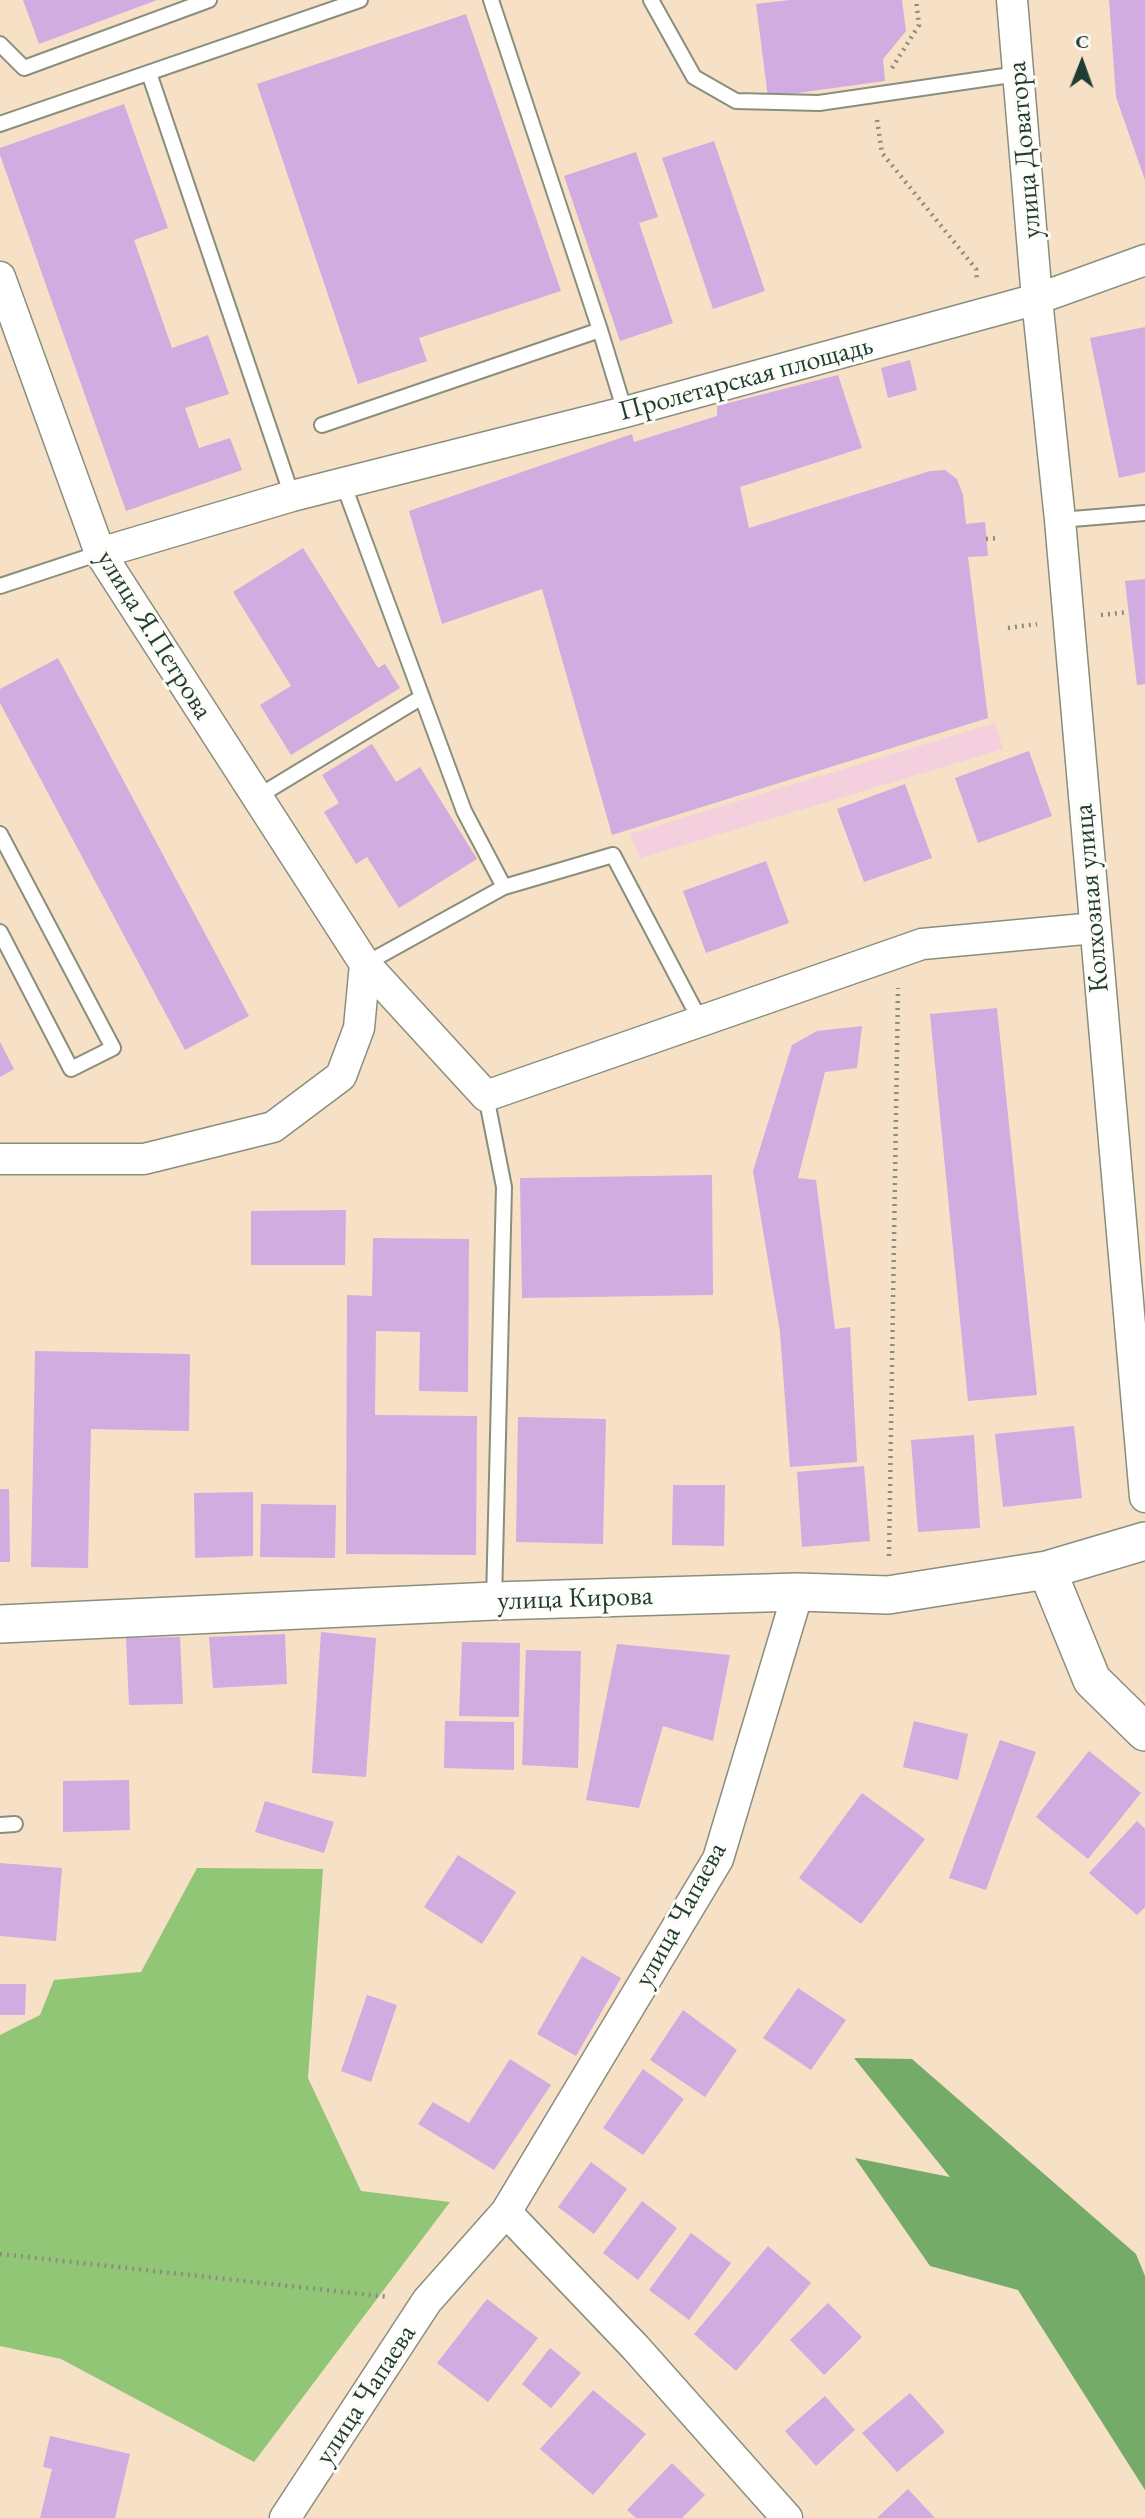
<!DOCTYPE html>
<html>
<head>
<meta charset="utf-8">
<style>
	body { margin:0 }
	#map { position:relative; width:1145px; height:2518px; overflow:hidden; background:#f6e0c6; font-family:"EB Garamond",serif }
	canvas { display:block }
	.north { position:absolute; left:1047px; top:28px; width:70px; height:70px; -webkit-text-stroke:5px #fdfcf7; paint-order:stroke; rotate:1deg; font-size:19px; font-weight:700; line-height:28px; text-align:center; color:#1f3d34 }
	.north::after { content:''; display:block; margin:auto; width:24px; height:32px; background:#1f3d34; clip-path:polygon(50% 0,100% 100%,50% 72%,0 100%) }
</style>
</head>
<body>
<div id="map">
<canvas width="1145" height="2518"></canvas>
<div class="north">С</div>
</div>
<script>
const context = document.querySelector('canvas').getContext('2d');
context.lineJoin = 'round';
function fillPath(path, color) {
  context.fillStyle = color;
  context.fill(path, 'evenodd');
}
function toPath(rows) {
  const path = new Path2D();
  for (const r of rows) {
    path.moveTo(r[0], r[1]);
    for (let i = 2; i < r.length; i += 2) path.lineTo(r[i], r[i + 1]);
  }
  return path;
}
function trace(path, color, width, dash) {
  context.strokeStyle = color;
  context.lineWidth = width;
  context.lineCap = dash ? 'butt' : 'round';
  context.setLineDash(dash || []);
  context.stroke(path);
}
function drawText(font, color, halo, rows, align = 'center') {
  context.font = font + ' "EB Garamond",serif';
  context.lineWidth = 6;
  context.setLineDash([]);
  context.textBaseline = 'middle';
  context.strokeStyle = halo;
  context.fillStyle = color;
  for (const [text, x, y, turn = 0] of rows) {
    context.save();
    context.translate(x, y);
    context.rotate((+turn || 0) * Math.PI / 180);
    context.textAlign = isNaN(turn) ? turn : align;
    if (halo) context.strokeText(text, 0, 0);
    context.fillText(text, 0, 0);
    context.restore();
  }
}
fillPath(toPath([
	[995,723,1003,749,640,858,630,834]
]), '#f4cfde');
fillPath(toPath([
	[197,1868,323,1869,308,2078,361,2191,450,2202,254,2462,61,2359,0,2346,0,2035,40,2015,54,1980,141,1972]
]), '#92c677');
fillPath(toPath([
	[854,2058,912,2059,1136,2254,1145,2276,1145,2490,1018,2290,930,2266,855,2158,950,2177]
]), '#75ab68');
fillPath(toPath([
	[23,0,157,0,39,44],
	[790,0,902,0,906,31,883,59,885,81,768,97,756,4],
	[1109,0,1145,0,1145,180,1116,97],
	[466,14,561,291,419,338,427,361,358,384,257,84],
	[124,104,168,228,134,240,172,348,208,335,229,394,185,408,199,448,230,438,242,470,126,511,0,155,0,148],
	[714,141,765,291,713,309,662,158],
	[636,152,658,217,639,223,673,323,620,341,564,176],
	[1145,327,1145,472,1119,478,1090,338],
	[910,360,917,390,888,398,881,368],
	[838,375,862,448,740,487,749,528,930,471,945,470,957,479,963,495,966,524,985,522,988,556,968,557,988,718,612,835,542,589,442,624,409,511,632,434,634,442,717,416,717,406],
	[303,548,378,668,385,664,400,688,291,755,260,705,291,686,233,592],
	[1145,579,1145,684,1137,685,1125,581],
	[58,658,249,1016,185,1050,0,703,0,689],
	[372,744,396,782,420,767,477,859,399,908,367,857,356,864,324,812,339,803,322,775],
	[1029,751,1052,816,978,843,955,778],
	[905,784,932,858,864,882,837,809],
	[766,861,789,923,706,953,683,891],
	[997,1008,1037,1395,968,1401,930,1014],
	[862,1026,857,1068,825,1072,798,1178,816,1180,835,1329,850,1327,857,1462,790,1467,780,1332,753,1171,792,1045,817,1031],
	[0,1042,14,1069,0,1077],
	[712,1175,713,1295,522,1298,520,1178],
	[346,1210,345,1265,251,1265,251,1211],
	[373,1238,469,1239,468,1392,419,1391,420,1332,376,1331,375,1415,477,1416,476,1555,346,1554,347,1295,372,1296],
	[35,1351,190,1354,189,1431,91,1429,88,1568,31,1567],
	[518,1417,606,1419,603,1544,516,1542],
	[1074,1426,1082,1498,1003,1507,995,1434],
	[974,1435,980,1528,918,1532,911,1440],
	[864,1466,870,1541,802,1547,797,1472],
	[673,1485,725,1485,724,1546,672,1545],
	[0,1489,9,1489,10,1562,0,1562],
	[253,1492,253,1556,195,1558,194,1493],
	[261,1504,336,1505,335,1558,260,1557],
	[321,1632,376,1638,366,1777,312,1773],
	[285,1634,287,1684,213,1688,209,1637],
	[180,1637,183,1704,129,1705,126,1638],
	[462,1642,520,1643,519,1717,459,1716],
	[617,1644,730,1655,713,1741,663,1726,639,1808,586,1800],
	[526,1650,581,1651,578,1768,522,1765],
	[445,1721,514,1722,514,1770,444,1768],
	[914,1721,968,1734,958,1780,903,1767],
	[1000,1740,1036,1752,986,1890,949,1878],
	[1089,1751,1141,1793,1088,1859,1036,1817],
	[129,1780,130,1830,63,1832,63,1781],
	[862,1793,925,1839,861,1924,799,1878],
	[265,1801,334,1822,324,1853,255,1832],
	[1137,1821,1145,1829,1145,1907,1137,1915,1089,1873],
	[458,1855,516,1892,482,1944,424,1907],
	[0,1863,62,1868,56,1941,0,1936],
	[582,1956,621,1978,576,2056,537,2034],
	[0,1984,26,1984,25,2015,0,2015],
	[798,1988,846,2020,811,2070,763,2038],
	[367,1995,397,2005,371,2082,341,2071],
	[683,2010,737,2050,705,2097,650,2060],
	[510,2059,551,2085,494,2170,418,2124,433,2102,469,2123],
	[643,2069,684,2099,643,2155,603,2128],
	[591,2162,627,2189,594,2234,558,2207],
	[642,2201,677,2228,638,2280,603,2253],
	[691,2233,731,2263,689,2320,649,2290],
	[768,2246,811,2283,736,2371,694,2334],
	[487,2299,538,2338,488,2402,437,2363],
	[828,2303,862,2337,824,2375,790,2340],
	[550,2348,581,2373,551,2408,522,2384],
	[593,2390,646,2434,593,2495,540,2449],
	[910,2393,945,2432,897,2472,862,2433],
	[825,2396,855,2430,816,2466,785,2431],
	[50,2436,130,2454,115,2518,40,2518,52,2469,43,2467],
	[672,2463,705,2495,682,2518,636,2518,627,2510],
	[908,2489,935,2518,877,2518]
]), '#d0ace0');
const service = toPath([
	[491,0,600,330,625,412],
	[651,0,694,77,736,101,819,103,1018,74],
	[0,44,24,68,209,0],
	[149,73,292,496],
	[0,124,360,0],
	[322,425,600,330],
	[343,483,464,811,504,887,613,855,701,1022],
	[1060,520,1145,513],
	[0,586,100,553],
	[257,797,422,697],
	[0,834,113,1048,71,1069,0,932],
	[365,964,504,887],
	[486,1096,504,1187,494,1601],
	[0,1825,15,1824]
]);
const minor = toPath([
	[1012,0,1037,299,1060,520,1145,1497],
	[0,277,100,553,365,964,486,1096,922,944,1095,928],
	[100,553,292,496,625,412,1037,299,1145,260],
	[0,1159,144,1159,273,1127,341,1076,359,1028,365,964],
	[506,2212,635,2347,787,2518],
	[285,2518,427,2301,506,2212,718,1859,798,1592]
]);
const tertiary = toPath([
	[1047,1570,1092,1680,1145,1732],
	[0,1624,494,1601,798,1592,888,1595,1047,1570,1145,1541]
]);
trace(service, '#8a8e7d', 18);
trace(minor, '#8a8e7d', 33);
trace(tertiary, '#8a8e7d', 40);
trace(toPath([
	[892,68,919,25,916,0],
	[877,120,882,153,976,269,977,281],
	[986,539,999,538],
	[1101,615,1128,612],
	[1008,628,1037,624],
	[889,1556,898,988],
	[0,2254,389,2297]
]), '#8a8e7d', 4.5, [2, 5]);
trace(service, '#fff', 14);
trace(minor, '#fff', 30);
trace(tertiary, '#fff', 37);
drawText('28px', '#1f3d34', '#fdfcf7', [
	["улица Доватора",1025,150,-95],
	["Пролетарская площадь",746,379,-15],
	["улица Я.Петрова",154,635,58],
	["Колхозная улица",1092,898,-95],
	["улица Кирова",575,1599,-2],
	["улица Чапаева",681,1915,-61],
	["улица Чапаева",366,2395,-57]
]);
</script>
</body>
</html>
